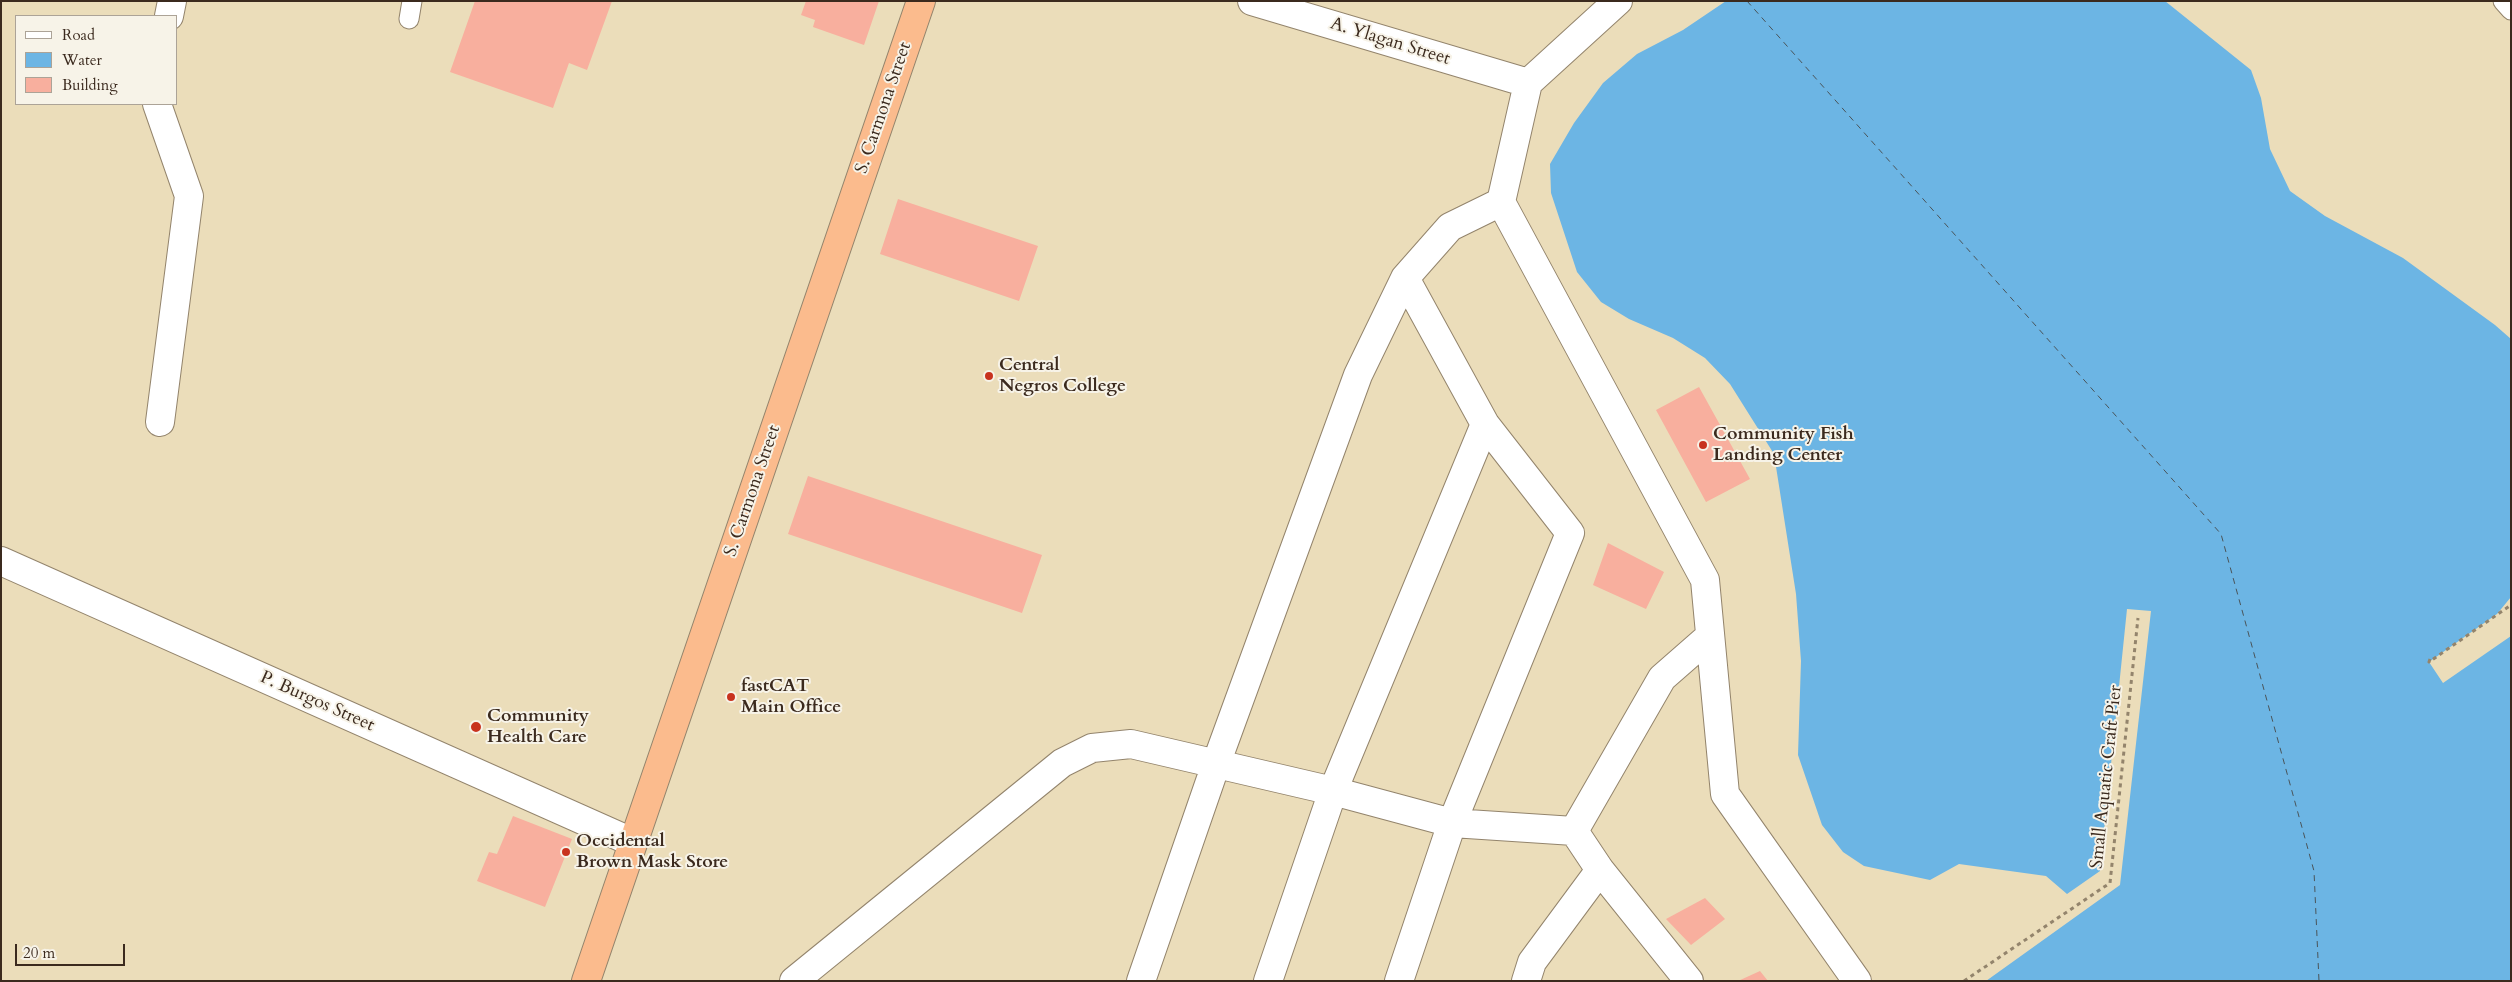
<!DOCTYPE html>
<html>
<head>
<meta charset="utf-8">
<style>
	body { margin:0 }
	#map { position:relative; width:2512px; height:982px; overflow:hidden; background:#ebddba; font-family:Cardo,serif }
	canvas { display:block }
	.frame { position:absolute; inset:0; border:2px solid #3b2a1e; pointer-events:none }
	.legend { position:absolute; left:15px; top:15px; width:162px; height:90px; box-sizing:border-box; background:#f7f3e8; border:1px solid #aca397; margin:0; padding:6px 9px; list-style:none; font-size:15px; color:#3b2a1e }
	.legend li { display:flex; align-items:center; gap:10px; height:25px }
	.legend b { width:25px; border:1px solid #aca397 }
	.scale { position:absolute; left:15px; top:944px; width:110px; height:22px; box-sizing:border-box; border:2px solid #3b2a1e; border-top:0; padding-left:6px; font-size:15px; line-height:18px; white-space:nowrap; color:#3b2a1e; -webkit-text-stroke:4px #f7f3e8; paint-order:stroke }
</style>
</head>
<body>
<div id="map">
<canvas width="2512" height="982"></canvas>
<div class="frame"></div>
<ul class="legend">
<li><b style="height:6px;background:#fff"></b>Road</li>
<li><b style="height:14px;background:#6cb5e4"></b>Water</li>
<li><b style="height:14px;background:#f8af9e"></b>Building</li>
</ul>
<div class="scale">20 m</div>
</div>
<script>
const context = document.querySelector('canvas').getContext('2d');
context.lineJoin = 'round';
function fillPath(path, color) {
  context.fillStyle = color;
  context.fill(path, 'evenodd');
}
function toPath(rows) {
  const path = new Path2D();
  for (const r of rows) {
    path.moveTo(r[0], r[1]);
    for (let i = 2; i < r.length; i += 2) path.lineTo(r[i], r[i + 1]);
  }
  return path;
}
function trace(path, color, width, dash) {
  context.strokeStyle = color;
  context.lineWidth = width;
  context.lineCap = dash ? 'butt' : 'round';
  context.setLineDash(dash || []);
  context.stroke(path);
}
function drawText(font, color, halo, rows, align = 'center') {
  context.font = font + ' Cardo,serif';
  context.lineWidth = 4;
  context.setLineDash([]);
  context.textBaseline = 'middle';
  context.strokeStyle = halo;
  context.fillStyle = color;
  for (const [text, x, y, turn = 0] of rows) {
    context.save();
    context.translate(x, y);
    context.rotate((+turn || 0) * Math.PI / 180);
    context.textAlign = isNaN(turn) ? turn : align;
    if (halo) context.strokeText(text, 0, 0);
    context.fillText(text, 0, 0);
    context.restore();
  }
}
fillPath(toPath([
	[1726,1,2165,1,2251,70,2261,98,2270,149,2290,191,2325,216,2403,258,2495,325,2511,339,2511,597,2497,614,2429,662,2443,683,2511,636,2511,981,1986,981,2120,885,2151,611,2127,609,2100,871,2067,894,2046,876,1959,864,1930,880,1864,866,1843,852,1822,825,1798,755,1801,661,1796,594,1774,454,1730,384,1705,358,1673,338,1629,319,1601,302,1577,272,1551,193,1550,164,1574,123,1603,83,1637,54,1683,30]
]), '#6cb5e4');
trace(toPath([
	[1747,1,2221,534,2314,871,2319,981]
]), '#4a5459', 1, [6, 5]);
fillPath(toPath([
	[475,1,612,1,587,70,569,63,553,108,450,72],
	[806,1,879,1,864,45,813,27,815,20,801,15],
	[898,199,1038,246,1019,301,880,254],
	[1699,387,1750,479,1706,502,1656,410],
	[808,476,1042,555,1022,613,788,534],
	[1608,543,1664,572,1646,609,1593,585],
	[513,816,572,839,545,907,477,881,489,852,497,854],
	[1705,898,1725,919,1691,945,1666,919],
	[1760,971,1768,981,1738,981]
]), '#f8af9e');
const service = toPath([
	[2503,1,2511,10],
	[409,19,412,1]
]);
const minor = toPath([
	[1252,1,1528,83],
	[1618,1,1528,83,1501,202,1705,580,1725,794,1857,981],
	[169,16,172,1],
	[157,104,189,196,160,422],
	[1,561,632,842],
	[1574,831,1600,870,1689,981],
	[794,981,1062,763,1092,748,1131,744,1333,791,1452,823,1574,831,1662,678,1710,636],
	[1141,981,1216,764,1358,375,1405,278,1450,227,1501,202],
	[1268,981,1333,791,1485,424],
	[1399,981,1452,823,1570,533,1485,424,1405,278],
	[1526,981,1532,962,1600,870]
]);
const trunk = toPath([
	[586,981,921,1]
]);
trace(service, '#93846c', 21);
trace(minor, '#93846c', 30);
trace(trunk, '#93846c', 30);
trace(toPath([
	[2430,659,2429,662,2511,605],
	[1964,981,2110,883,2138,618]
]), '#93846c', 3, [4, 4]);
trace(service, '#fff', 19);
trace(minor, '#fff', 28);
trace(trunk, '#fbbb8d', 28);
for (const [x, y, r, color] of [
	[989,376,5,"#c8321e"],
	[1703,445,5,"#c8321e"],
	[731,697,5,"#c8321e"],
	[476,727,6,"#c8321e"],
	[566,852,5,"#c8321e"]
]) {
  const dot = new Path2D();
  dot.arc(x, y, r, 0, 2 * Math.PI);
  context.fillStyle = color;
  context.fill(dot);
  trace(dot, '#f7f3e8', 2);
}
drawText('18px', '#3b2a1e', '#f7f3e8', [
	["A. Ylagan Street",1390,42,17],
	["S. Carmona Street",884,108,-71],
	["S. Carmona Street",753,491,-71],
	["P. Burgos Street",317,702,24],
	["Small Aquatic Craft Pier",2107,777,-84]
]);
drawText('bold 18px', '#3b2a1e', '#f7f3e8', [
	["Central",999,366],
	["Negros College",999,387],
	["Community Fish",1713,435],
	["Landing Center",1713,456],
	["fastCAT",741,687],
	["Main Office",741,708],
	["Community",487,717],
	["Health Care",487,738],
	["Occidental",576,842],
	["Brown Mask Store",576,863]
], 'left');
</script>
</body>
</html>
